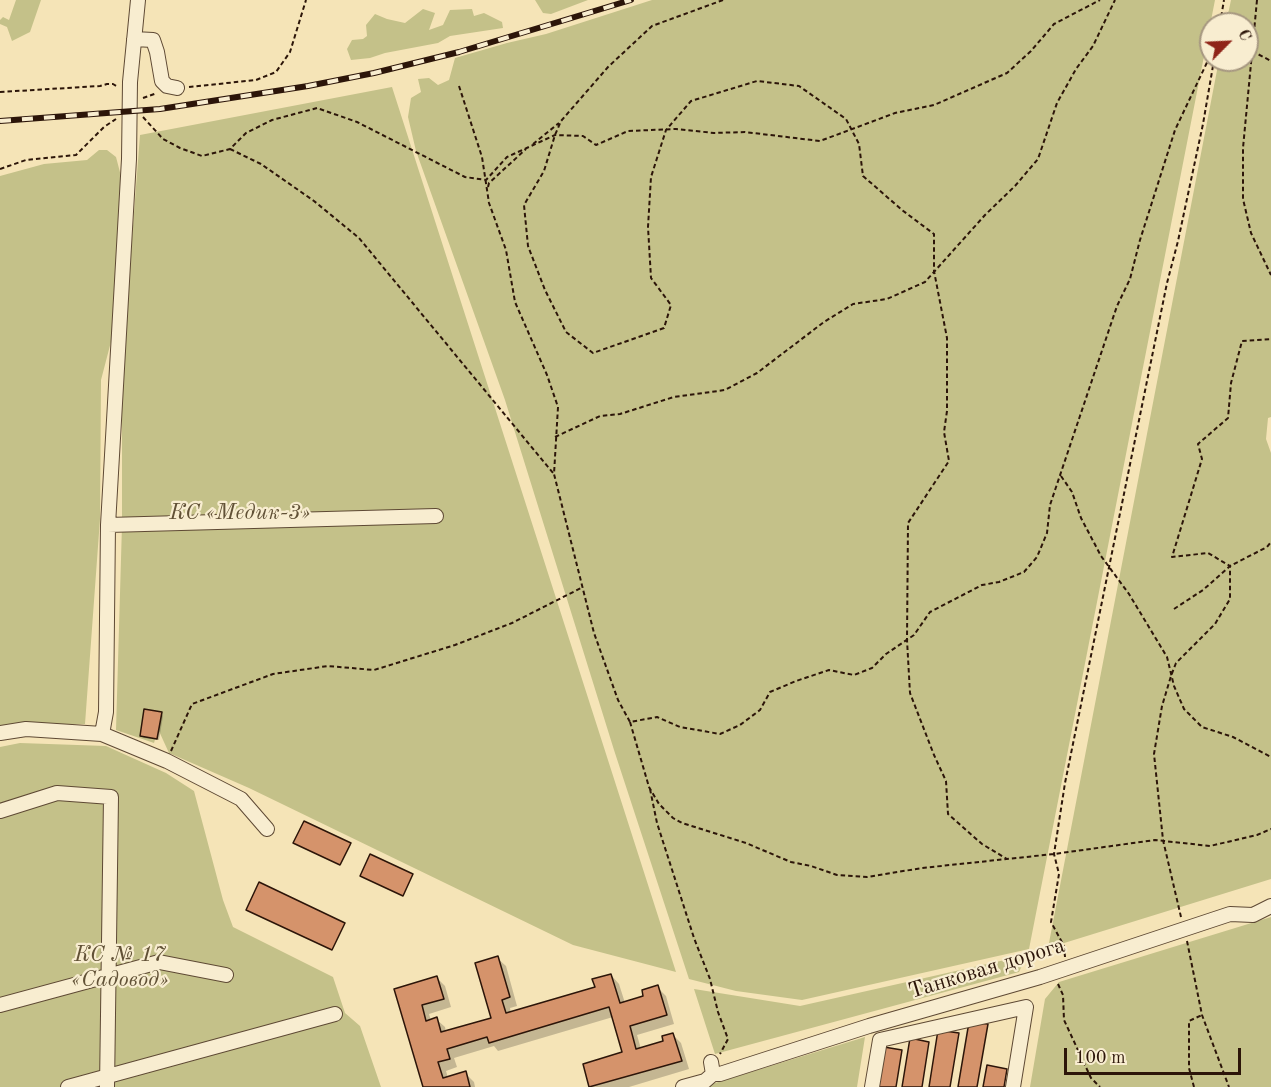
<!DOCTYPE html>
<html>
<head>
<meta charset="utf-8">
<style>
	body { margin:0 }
	#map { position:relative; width:1271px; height:1087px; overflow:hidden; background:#f5e4b7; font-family:"Old Standard TT",serif }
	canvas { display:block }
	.north { position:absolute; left:1199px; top:12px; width:60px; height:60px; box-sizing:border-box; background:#f8edd0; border:2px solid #a69780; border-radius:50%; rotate:66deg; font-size:16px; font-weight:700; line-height:24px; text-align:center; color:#2c1509 }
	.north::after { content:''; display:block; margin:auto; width:21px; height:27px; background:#8f2418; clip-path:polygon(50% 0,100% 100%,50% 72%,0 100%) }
	.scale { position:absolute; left:1064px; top:1048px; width:177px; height:27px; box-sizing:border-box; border:3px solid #2c1509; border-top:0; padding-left:8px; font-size:18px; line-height:21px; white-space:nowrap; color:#2c1509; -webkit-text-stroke:4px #f8edd0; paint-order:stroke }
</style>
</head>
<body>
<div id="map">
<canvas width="1271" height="1087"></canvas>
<div class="north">С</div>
<div class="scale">100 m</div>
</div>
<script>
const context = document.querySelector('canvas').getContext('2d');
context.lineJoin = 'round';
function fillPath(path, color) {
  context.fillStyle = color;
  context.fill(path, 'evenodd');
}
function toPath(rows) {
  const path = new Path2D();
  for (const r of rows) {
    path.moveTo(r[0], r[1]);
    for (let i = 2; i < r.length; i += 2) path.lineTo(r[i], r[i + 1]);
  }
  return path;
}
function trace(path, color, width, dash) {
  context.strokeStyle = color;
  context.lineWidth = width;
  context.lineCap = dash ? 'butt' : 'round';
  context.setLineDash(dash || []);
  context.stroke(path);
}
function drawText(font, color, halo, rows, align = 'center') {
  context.font = font + ' "Old Standard TT",serif';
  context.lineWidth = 4.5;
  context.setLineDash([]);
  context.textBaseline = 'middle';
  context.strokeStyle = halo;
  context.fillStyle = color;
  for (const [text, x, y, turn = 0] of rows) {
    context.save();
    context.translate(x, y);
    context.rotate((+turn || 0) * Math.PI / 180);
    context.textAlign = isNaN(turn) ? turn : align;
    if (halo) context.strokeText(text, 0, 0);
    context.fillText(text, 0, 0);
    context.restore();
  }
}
fillPath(toPath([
	[16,0,41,0,30,32,12,41,7,27,0,24,0,20,3,17,9,20],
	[535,0,588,0,551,14,543,13],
	[652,0,1215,0,1029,949,802,1000,736,991,689,979,614,750,505,400,416,151,408,117,411,98,421,92,418,79,429,78,438,85,449,80,455,58,507,43,546,34],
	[1231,0,1271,0,1271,417,1268,418,1266,439,1271,453,1271,879,1048,948,1219,60,1247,60,1247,24,1226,24],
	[423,9,435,13,429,30,443,25,450,10,472,9,474,16,484,13,502,22,503,28,450,36,438,43,385,53,370,58,351,60,347,49,352,40,363,39,367,36,366,25,375,14,387,19,405,23],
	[392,87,676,972,573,945,249,788,169,753,158,729,154,743,116,730,122,525,122,368,140,135],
	[99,150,107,150,116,157,122,180,113,334,101,380,100,519,85,724,33,725,0,733,0,176,44,164,87,160],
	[20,743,106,746,166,773,194,791,223,900,233,927,333,977,345,1013,360,1026,381,1087,0,1087,0,747],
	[1271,917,1271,1087,1030,1087,1045,999,1059,982],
	[1027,955,1019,972,715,1054,694,989,800,1006],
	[865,1037,857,1087,702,1087]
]), '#c4c189');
fillPath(toPath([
	[161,713,163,716,159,740,144,738,141,736],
	[305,823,351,845,341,865,296,843],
	[497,958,506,966,517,1006,510,1008,511,1013,596,988,611,975,619,984,625,1003,645,997,657,987,666,996,674,1024,637,1035,641,1049,665,1042,673,1035,681,1043,689,1069,629,1087,591,1087,584,1065,624,1053,613,1017,498,1051,494,1046,454,1058,457,1067,446,1071,448,1078,465,1073,474,1082,475,1087,424,1087,395,990,437,978,445,986,451,1007,429,1014,431,1021,436,1019,445,1027,446,1032,492,1019]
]), '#0003');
const building = toPath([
	[144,709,162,712,157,739,140,736,144,709],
	[304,821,351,843,340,865,293,843,304,821],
	[370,854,413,874,403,896,360,876,370,854],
	[259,882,345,923,332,950,246,910,259,882],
	[498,956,510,997,502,1000,506,1013,595,987,592,979,611,974,620,1003,643,996,642,990,658,985,667,1015,630,1026,636,1049,663,1041,662,1036,673,1033,682,1061,589,1087,583,1064,622,1052,609,1007,489,1043,487,1037,447,1049,450,1059,438,1062,443,1078,466,1071,470,1087,423,1087,394,989,437,976,444,999,422,1005,426,1021,437,1017,441,1032,491,1018,475,963,498,956],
	[969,1022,988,1024,977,1087,958,1087,969,1022],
	[938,1030,959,1033,950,1087,929,1087,938,1030],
	[910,1038,929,1042,922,1087,902,1087,910,1038],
	[884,1047,902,1050,896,1087,876,1087,884,1047],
	[987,1065,1007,1069,1004,1087,983,1087,987,1065]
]);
fillPath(building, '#d5936b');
trace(building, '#2c1509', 1.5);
const minor = toPath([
	[134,39,153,40,157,52,162,81,167,86,177,88],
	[108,525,436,516],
	[0,733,26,729,102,734,167,761,241,799,267,829],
	[102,734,106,712,108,525,129,159,130,82,138,0],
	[0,811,57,793,111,797,107,1087],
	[0,1005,159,962,226,975],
	[713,1074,720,1074,869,1026,1040,977,1230,914,1253,915,1271,906],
	[68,1087,335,1014],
	[683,1087,705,1081,713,1074,711,1062],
	[872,1087,880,1040,1026,1007,1013,1087]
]);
trace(minor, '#5e4934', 16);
trace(toPath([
	[723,0,652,26,608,67,561,121,555,135,544,171,524,205,528,246,545,290,566,332,593,353,664,328,671,305,651,278,648,227,651,177,666,130,691,101,757,81,799,86,846,119,859,144,863,176,902,210,934,234,934,271,947,338,947,411,944,432,949,461,908,523,907,640,910,693,934,755,946,781,948,814,982,844,1007,859],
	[1257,0,1243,148,1243,199,1251,233,1271,275],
	[1220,24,1224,0],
	[1252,51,1271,61],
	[459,86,482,157,489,203,506,250,515,302,547,375,558,407,554,474,594,633,618,700,630,722,657,717,680,727,720,734,740,725,760,710,770,692,796,681,829,670,854,675,872,668,886,654,914,635,930,612,982,585,999,582,1024,572,1037,557,1047,533,1050,505,1117,306,1130,279,1140,240,1175,130,1211,54],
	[189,87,256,80,276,72,290,52,306,0],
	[0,92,100,86,107,84,113,84,118,87],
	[143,98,157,93],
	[143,117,163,139,180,148,202,156,230,149,246,133,272,120,317,108,357,122,465,177,486,180,507,157,555,135,583,136,596,145,628,131,676,129,714,133,745,132,820,141,895,113,934,105,1007,73,1031,51,1054,24,1100,0],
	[533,144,559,123],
	[230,149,261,164,314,201,359,238,553,473],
	[0,169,26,160,76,155,104,127,116,119],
	[488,187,489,183,526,149],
	[555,437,600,416,620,414,674,397,725,390,757,373,824,322,853,304,887,299,925,282,985,215,1015,186,1038,159,1057,103,1076,69,1093,46,1115,0],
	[1061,476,1072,492,1081,518,1101,556,1129,594,1167,657,1174,686,1184,709,1202,727,1233,737,1271,757],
	[1174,609,1203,590,1230,566,1267,547,1271,542],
	[630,722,649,787,659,804,673,818,682,823,746,843,791,862,811,866,837,875,867,877,922,868,1054,854,1155,840,1210,846,1257,835,1271,829],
	[171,751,192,704,273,674,328,666,374,670,455,645,512,623,581,588],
	[650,789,657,823,694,938,710,979,718,1012,728,1039,720,1054],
	[1181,917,1163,840,1154,754,1162,706,1171,676,1176,663,1215,624,1230,599,1230,566,1208,553,1172,557,1202,459,1198,444,1228,418,1231,383,1242,341,1271,339],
	[1187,941,1202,1015,1229,1087],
	[1065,957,1064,946,1051,922,1059,874,1054,854,1065,783,1167,283,1178,241,1203,124,1214,60],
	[1058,984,1063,995,1064,1020,1091,1078,1100,1087],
	[1194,1087,1189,1068,1189,1021,1202,1015]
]), '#2c1509', 2, [4.5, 3]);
trace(minor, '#f8edd0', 14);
const rail = toPath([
	[0,121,160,109,308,86,374,73,459,52,631,0]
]);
trace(rail, '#2c1509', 6);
trace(rail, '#f8edd0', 4, [11]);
drawText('italic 22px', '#615136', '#f8edd0', [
	["КС «Медик-3»",240,513],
	["КС № 17",120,955],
	["«Садовод»",120,980]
]);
drawText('22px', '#2c1509', '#f8edd0', [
	["Танковая дорога",987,969,-17]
]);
</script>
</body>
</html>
